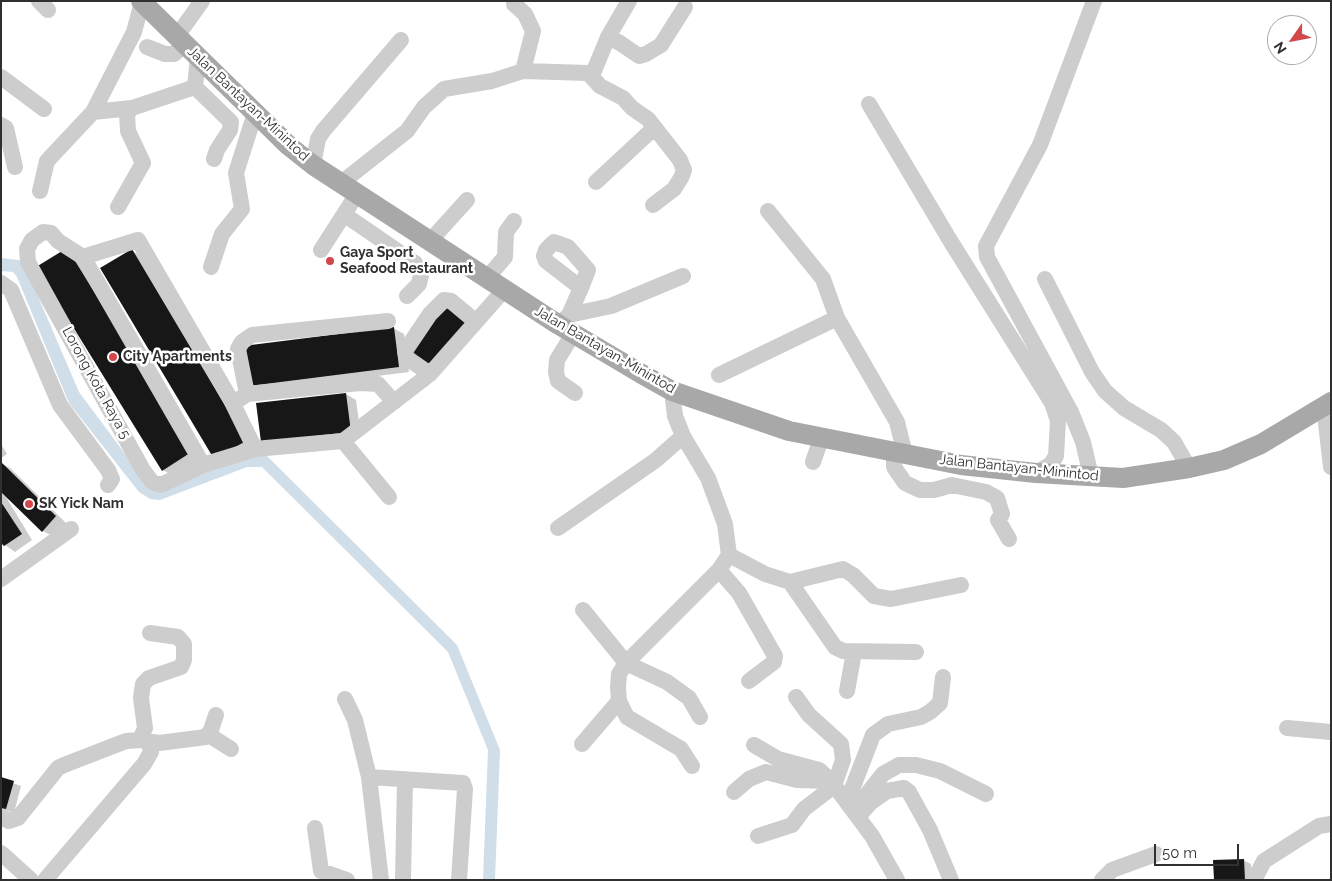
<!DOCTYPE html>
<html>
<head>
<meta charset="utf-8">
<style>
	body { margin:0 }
	#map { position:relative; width:1332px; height:881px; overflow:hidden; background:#fff; font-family:Raleway,sans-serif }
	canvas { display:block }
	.frame { position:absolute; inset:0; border:2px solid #303030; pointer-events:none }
	.north { position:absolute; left:1267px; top:15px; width:50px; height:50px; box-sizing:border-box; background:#fff; border:1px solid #acacac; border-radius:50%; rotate:237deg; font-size:14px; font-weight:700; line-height:20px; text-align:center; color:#303030 }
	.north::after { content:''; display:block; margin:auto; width:18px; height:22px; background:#d3474b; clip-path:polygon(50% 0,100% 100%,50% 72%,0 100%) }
	.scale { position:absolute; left:1154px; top:844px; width:85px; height:22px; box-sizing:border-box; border:2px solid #303030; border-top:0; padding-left:6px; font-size:15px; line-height:18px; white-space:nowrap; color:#303030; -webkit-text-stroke:4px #fff; paint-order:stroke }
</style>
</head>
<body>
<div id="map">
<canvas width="1332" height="881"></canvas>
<div class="frame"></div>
<div class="north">N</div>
<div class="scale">50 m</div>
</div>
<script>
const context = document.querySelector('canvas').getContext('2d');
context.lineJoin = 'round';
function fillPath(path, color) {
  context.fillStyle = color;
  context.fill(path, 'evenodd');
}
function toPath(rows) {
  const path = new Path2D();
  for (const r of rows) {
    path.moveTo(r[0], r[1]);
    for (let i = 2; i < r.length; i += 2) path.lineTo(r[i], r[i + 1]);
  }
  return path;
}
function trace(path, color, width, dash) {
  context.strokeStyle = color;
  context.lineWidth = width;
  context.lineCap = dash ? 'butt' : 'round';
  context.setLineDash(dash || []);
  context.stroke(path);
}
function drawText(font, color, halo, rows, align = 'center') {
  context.font = font + ' Raleway,sans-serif';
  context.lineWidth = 5;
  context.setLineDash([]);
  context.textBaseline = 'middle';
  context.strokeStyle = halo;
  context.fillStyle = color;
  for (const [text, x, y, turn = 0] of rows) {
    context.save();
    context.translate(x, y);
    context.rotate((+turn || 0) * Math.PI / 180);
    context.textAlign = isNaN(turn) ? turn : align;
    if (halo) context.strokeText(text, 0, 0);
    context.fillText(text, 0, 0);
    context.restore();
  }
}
fillPath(toPath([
	[1,258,19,260,25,266,79,392,149,486,249,454,265,454,457,645,500,750,495,880,483,880,488,750,448,652,262,467,247,467,160,500,150,499,139,492,69,403,17,277,13,272,1,271]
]), '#cfdee9');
fillPath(toPath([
	[132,251,142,257,256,447,226,465],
	[77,255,203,458,173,476,163,470,37,268],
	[393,328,404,334,409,372,260,391,250,385],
	[346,394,356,400,361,437,273,447],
	[1,444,7,454,1,458],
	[1,463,10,468,66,523,54,537,43,531,6,497,32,540,15,552,5,545,1,540],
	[1,779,21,786,14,813,1,809],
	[1243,860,1251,864,1252,880,1216,880]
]), '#0003');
fillPath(toPath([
	[67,248,193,451,162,471,36,267],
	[132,249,246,441,214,459,100,268],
	[446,304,469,323,428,371,406,352],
	[394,327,399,367,249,386,243,346],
	[346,393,351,432,261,442,256,403],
	[1,462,56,516,42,532,1,492],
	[1,502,22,534,4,546,1,543],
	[1,777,14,781,6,809,1,808],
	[1244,859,1245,880,1214,880,1213,860]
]), '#171717');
trace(toPath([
	[39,1,48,10],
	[514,4,525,14,533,31,523,71],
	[177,36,202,1],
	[608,37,620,43,639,56,646,54,661,45,685,7],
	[147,47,165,54,174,54,185,44],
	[198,57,195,87,231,122,230,130,217,150,214,159],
	[588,73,600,86,623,98,632,108,648,119,680,160,684,170,681,178,674,189,653,205],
	[1,77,44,109],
	[869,104,951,242,1052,403,1058,421,1056,456,1051,464,1036,473],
	[93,112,132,108,195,87],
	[1,125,6,128,15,167],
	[313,165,318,139,323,131,401,40],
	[596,182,654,128],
	[341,183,407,131,424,107,444,89,492,81,523,71,588,73,594,71,608,37,629,1],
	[40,191,47,161,93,112,134,32,142,2],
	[118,207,143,163,128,131,127,114,132,108],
	[768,211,823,279,837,318,897,422,905,454],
	[345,215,415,263,421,275,419,284,407,296],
	[430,241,467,200],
	[321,250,357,194],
	[83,257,138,240,231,400,255,449],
	[211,267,222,234,242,209,236,173,255,113],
	[487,278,505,257,506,232,514,221],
	[1045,279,1092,372,1105,391,1124,408,1161,430,1174,442,1189,468],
	[1,283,11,290,60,405,108,470,112,479,108,485],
	[569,315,581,288,588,270,568,247,554,242,546,250,544,256,546,261,581,288],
	[564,320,569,315,611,306,683,276],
	[573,334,557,360,556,372,558,381,575,393],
	[430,374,407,358,405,351,430,314,444,300,451,301,475,321],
	[719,375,837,318],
	[672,391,675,416,683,436,708,478,725,524,729,555,719,570,626,663,619,674,618,687,619,701,627,717,681,749,692,766],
	[247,394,238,349,242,342,252,335,388,321],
	[238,400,247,394,360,383,378,384,394,402],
	[1324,406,1331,467],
	[343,441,389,497],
	[894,451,894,467,905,483,920,490,934,490,952,485,986,492,997,498,1002,514,998,520,1009,539],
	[813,462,821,439],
	[203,465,83,257,58,241,51,233,43,232,32,240,27,249,28,262,143,470,152,482,161,485,203,465,255,449,343,441,430,374,504,290],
	[1091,476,1083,442,1071,412,987,257,986,246,1040,145,1094,1],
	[558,528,656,460,683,436],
	[729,555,765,574,790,582,843,569,853,575,874,596,891,599,961,585],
	[719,570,739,593,775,656,774,662,749,681],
	[1,579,71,529],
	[790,582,835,647,843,651,916,652],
	[583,610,626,663,667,682,689,698,700,717],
	[847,691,854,652],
	[345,699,355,720,369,777,381,880],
	[1287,728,1331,732],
	[209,735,231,749],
	[140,740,145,728,141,698,143,684,149,678,181,667,184,660,184,644,178,637,150,633],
	[582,744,619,701],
	[754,745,778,759,819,770,831,781,872,836,897,880],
	[369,777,463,783,465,789,459,880],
	[734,792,749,779,766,772,797,780,831,781],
	[847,802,873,735,888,724,921,717,930,712,940,703,943,677],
	[857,807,883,774,899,765,916,765,940,771,986,794],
	[1,817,9,821,18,818,58,768,64,765,126,741,140,740,159,743,206,737,211,730,216,715],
	[858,817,870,803,887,791,904,788,909,792,930,830,951,880],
	[315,828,321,871,347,880],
	[758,836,792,825,804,809,834,786,843,760,841,744,809,715,796,697],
	[1,853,31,880],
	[45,880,144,764,151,752,149,743],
	[403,880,405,779],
	[1102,880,1112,870,1156,854],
	[1254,880,1264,861,1319,826,1331,824]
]), '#cdcdcd', 16);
trace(toPath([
	[141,1,289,146,313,165,559,325,640,373,672,391,789,431,961,465,1036,473,1123,478,1189,468,1224,460,1261,444,1331,402]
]), '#a8a8a8', 20);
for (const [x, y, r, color] of [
	[330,261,5,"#d3474b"],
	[113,357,5,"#d3474b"],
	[29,504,5,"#d3474b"]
]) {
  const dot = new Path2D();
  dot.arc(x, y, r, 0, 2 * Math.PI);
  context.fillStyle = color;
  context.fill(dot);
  trace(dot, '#fff', 2);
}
drawText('14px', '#303030', '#fff', [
	["Jalan Bantayan-Minintod",248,104,43],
	["Jalan Bantayan-Minintod",605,350,30],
	["Lorong Kota Raya 5",96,383,61],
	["Jalan Bantayan-Minintod",1019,468,6]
]);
drawText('bold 14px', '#303030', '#fff', [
	["Gaya Sport",340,253],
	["Seafood Restaurant",340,269],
	["City Apartments",123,357],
	["SK Yick Nam",39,504]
], 'left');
</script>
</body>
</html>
